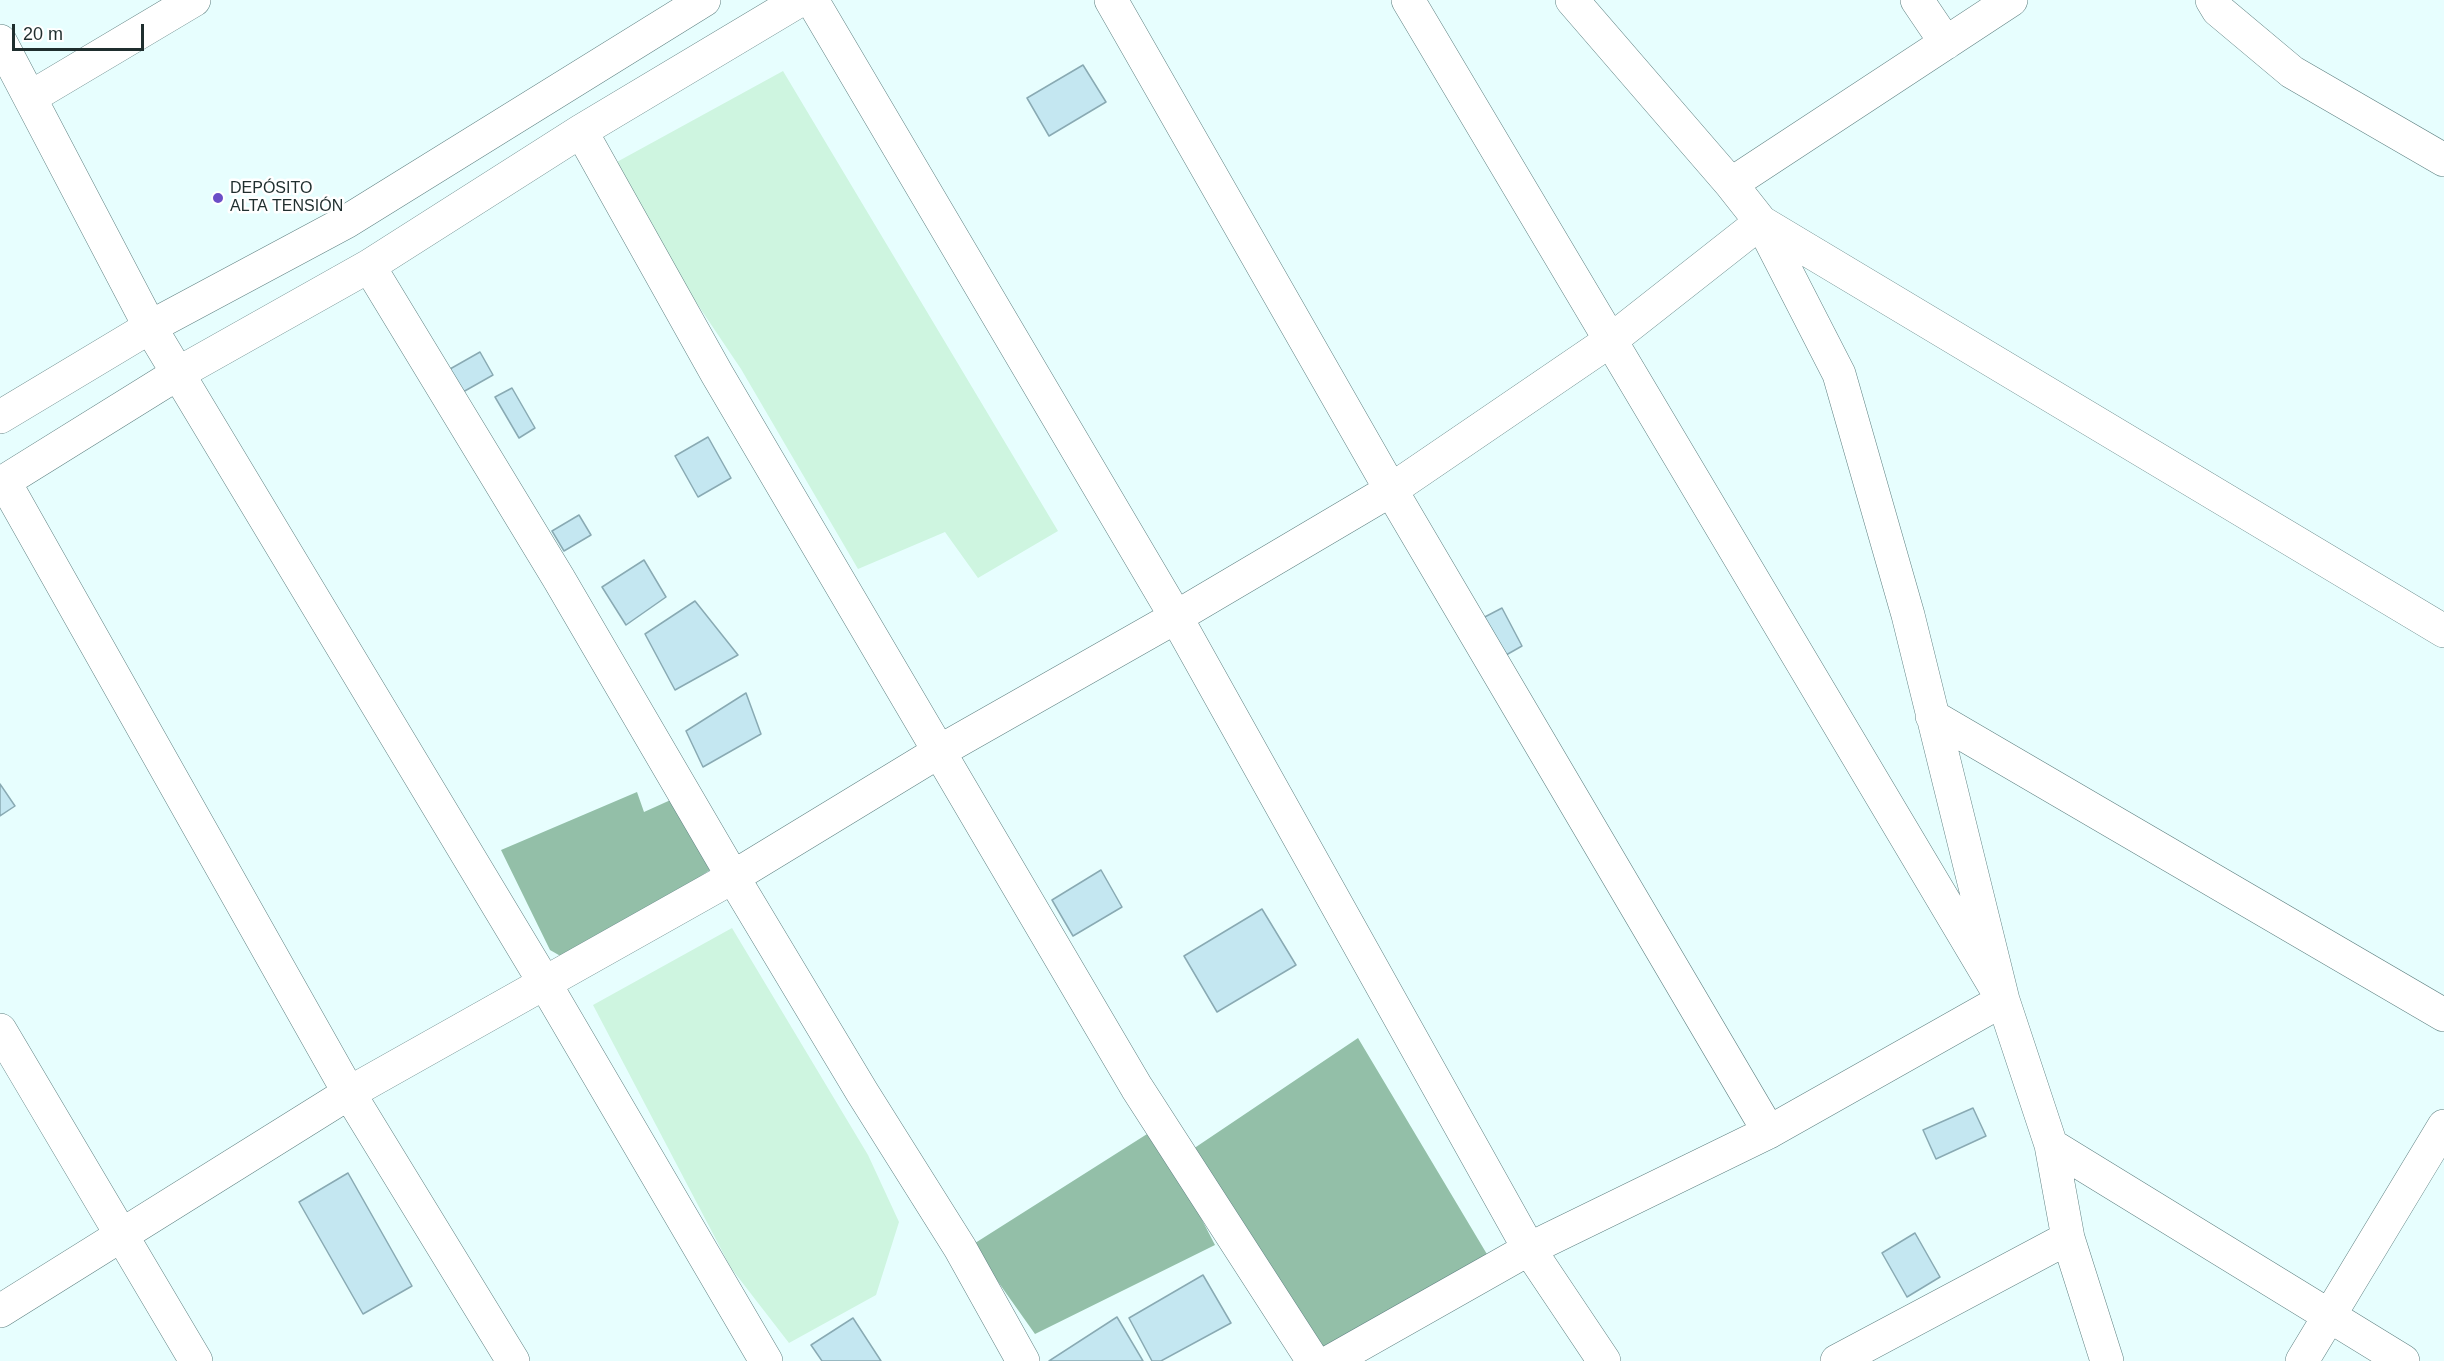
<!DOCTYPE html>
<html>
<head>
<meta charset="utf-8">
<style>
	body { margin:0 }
	#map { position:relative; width:2444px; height:1361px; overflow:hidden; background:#e7fefe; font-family:Arial,sans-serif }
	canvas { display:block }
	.scale { position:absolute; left:12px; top:24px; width:132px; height:27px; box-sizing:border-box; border:3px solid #1f2e2e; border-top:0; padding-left:8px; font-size:18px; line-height:21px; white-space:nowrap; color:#1f2e2e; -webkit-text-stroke:4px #fff; paint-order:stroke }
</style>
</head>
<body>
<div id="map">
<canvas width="2444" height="1361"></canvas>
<div class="scale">20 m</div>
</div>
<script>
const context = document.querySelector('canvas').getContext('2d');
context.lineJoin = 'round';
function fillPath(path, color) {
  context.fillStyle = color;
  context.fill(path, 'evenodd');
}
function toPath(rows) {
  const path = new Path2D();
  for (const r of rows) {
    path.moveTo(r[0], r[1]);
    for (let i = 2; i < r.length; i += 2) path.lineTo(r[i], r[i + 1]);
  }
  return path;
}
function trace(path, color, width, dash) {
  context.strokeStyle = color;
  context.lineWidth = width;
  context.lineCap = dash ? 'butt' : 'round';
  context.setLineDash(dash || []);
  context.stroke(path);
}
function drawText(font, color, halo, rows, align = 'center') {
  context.font = font + ' Arial,sans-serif';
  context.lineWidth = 5;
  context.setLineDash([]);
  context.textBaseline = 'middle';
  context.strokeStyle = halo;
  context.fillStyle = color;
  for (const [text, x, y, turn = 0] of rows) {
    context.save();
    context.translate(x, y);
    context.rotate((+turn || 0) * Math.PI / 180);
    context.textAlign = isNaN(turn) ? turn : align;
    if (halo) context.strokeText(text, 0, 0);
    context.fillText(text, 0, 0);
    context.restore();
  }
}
fillPath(toPath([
	[783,71,1058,531,978,578,945,532,858,569,741,369,663,253,615,163],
	[732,928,868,1155,899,1222,876,1295,789,1343,731,1268,593,1005]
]), '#cef5e0');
fillPath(toPath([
	[637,792,644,812,675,798,710,870,571,962,550,950,501,850],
	[1358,1038,1497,1271,1325,1361,1193,1149],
	[1155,1129,1215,1245,1035,1334,972,1245]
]), '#93bfa8');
const building = toPath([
	[1083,65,1106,102,1049,136,1027,98,1083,65],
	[480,352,493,375,463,392,450,369,480,352],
	[512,388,535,428,519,438,495,397,512,388],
	[708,437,731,478,698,497,675,456,708,437],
	[579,515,591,535,564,551,552,531,579,515],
	[644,560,666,597,626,625,602,587,644,560],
	[695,601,738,655,675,690,645,634,695,601],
	[1502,608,1522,646,1499,659,1479,620,1502,608],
	[746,693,761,734,703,767,686,731,746,693],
	[0,784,15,806,0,816,0,784],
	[1101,870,1122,907,1073,936,1052,900,1101,870],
	[1262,909,1296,965,1217,1012,1184,956,1262,909],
	[1973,1108,1986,1136,1936,1159,1923,1130,1973,1108],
	[348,1173,412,1286,363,1314,299,1202,348,1173],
	[1915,1233,1940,1277,1907,1297,1882,1253,1915,1233],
	[1203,1275,1231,1323,1161,1361,1152,1361,1129,1318,1203,1275],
	[1117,1317,1143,1361,1049,1361,1117,1317],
	[853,1318,881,1361,822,1361,811,1345,853,1318]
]);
fillPath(building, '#c4e7f1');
trace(building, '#89aab3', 1.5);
const minor = toPath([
	[812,0,1176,617,1529,1249,1604,1361],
	[1111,0,1391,490,1769,1132],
	[1572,0,1731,184,1761,222,1839,374,1908,615,2003,1000,2051,1145,2068,1238,2107,1361],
	[1917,0,1946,43],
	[2212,0,2218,10,2292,72,2444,160],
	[0,41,150,327,544,982,766,1361],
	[31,97,194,0],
	[581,131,717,374,1137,1088,1313,1361],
	[1731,184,2011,0],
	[369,266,559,579,733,877,862,1092,960,1248,1023,1361],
	[0,417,150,327,346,222,704,0],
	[4,481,349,1093,513,1361],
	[0,484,177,374,369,266,581,131,800,0],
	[1932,716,2444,1015],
	[0,1030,196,1361],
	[2051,1145,2403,1361],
	[0,1311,349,1093,733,877,940,751,1176,617,1391,490,1611,340,1761,222,2444,631],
	[1331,1361,1529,1249,1769,1132,2003,1000,1408,0],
	[1837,1361,2068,1238],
	[2302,1361,2444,1126]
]);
trace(minor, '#5f8182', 34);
trace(minor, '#fff', 33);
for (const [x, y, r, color] of [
	[218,198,6,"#6b4ec7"]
]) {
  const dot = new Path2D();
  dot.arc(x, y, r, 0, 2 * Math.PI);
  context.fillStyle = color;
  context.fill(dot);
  trace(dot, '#fff', 2);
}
drawText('16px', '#1f2e2e', '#fff', [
	["DEPÓSITO",230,189],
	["ALTA TENSIÓN",230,207]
], 'left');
</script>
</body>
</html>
